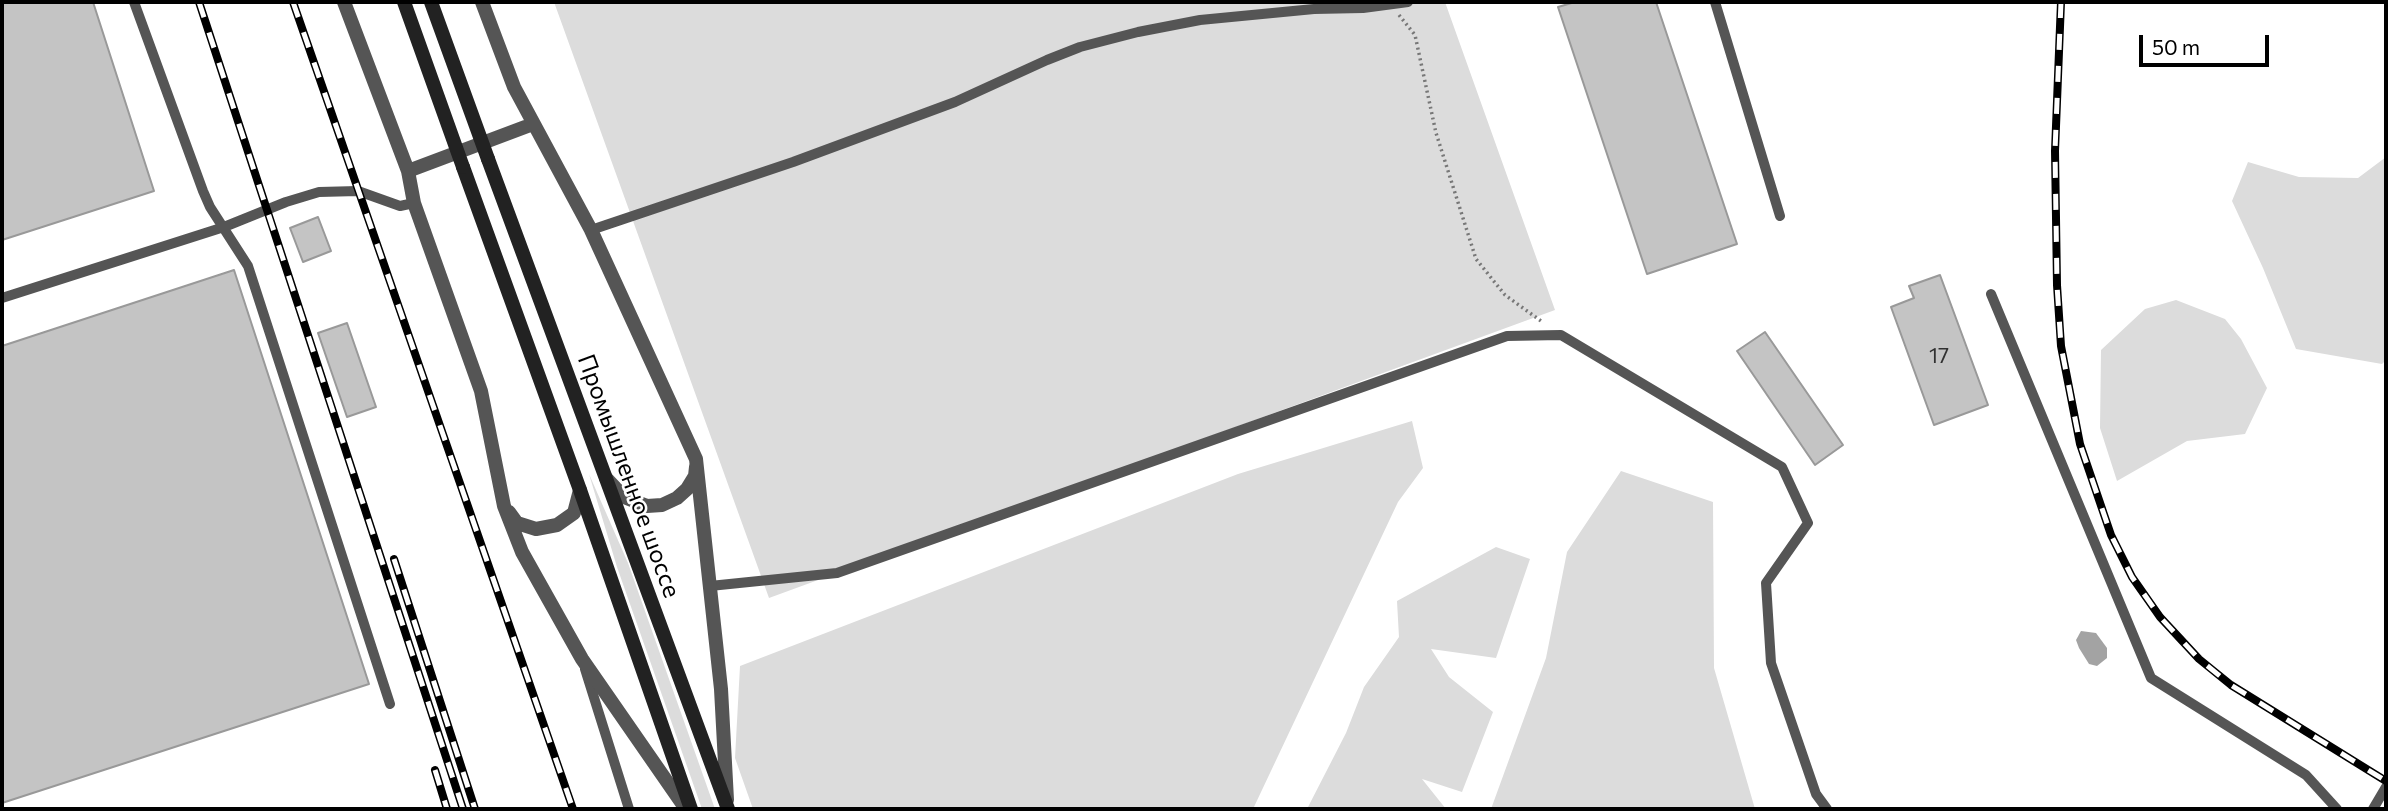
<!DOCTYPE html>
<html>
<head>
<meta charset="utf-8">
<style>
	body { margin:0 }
	#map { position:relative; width:2388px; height:811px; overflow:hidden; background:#fff; font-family:Commissioner,sans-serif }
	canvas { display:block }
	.frame { position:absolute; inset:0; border:4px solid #000; pointer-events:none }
	.scale { position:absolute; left:2139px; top:35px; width:130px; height:32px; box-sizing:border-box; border:4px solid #000; border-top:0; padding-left:9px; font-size:21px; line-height:24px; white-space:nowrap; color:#000; -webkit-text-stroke:5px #fff; paint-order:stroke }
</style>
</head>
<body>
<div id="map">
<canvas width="2388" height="811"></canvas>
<div class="frame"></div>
<div class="scale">50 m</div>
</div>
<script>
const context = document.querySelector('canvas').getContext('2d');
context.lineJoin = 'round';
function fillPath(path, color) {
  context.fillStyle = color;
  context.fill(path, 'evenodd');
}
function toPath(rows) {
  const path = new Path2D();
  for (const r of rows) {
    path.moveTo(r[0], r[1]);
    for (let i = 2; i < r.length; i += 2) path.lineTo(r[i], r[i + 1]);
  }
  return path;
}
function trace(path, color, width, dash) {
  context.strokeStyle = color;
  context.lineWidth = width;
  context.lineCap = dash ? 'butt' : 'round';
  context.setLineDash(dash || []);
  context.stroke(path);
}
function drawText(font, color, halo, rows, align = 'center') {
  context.font = font + ' Commissioner,sans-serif';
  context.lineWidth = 5;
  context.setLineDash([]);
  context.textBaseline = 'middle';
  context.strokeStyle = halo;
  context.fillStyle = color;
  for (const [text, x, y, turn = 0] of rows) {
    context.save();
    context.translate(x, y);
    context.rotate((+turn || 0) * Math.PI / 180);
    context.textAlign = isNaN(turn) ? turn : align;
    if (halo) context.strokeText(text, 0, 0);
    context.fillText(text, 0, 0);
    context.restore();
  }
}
fillPath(toPath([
	[554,2,1445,2,1555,310,769,598],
	[2386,157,2386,360,2382,364,2296,349,2263,268,2232,201,2248,162,2299,177,2358,178],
	[2176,300,2225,319,2241,339,2267,388,2245,434,2187,441,2117,481,2100,428,2101,350,2145,309],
	[1412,421,1423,468,1398,502,1253,809,753,809,735,758,740,666,1238,474],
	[1621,471,1713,502,1714,668,1755,809,1491,809,1546,658,1567,552],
	[589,474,628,563,715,809,702,809,617,567],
	[1496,547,1530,559,1496,658,1431,649,1449,677,1493,712,1462,792,1422,779,1446,809,1307,809,1346,733,1364,687,1399,637,1397,601]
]), '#dcdcdc');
fillPath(toPath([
	[2081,631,2096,633,2107,648,2107,658,2097,666,2089,664,2079,648,2076,640]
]), '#a3a3a3');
const building = toPath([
	[2,2,93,2,154,191,2,240,2,2],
	[1575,2,1656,2,1737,244,1647,274,1558,7,1575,2],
	[318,217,331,251,303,262,290,228,318,217],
	[234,270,369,684,2,803,2,346,234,270],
	[1940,275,1988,405,1934,425,1891,307,1914,298,1909,286,1940,275],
	[347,323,376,407,347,417,318,333,347,323],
	[1765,332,1843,445,1815,465,1737,351,1765,332]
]);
fillPath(building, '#c4c4c4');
trace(building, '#999', 2);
trace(toPath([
	[1399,15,1415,35,1436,133,1476,259,1505,295,1541,321]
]), '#777', 3.5, [2, 3.5]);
trace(toPath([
	[134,2,203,191,210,207,248,266,390,704],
	[1715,2,1780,216],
	[591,230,793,162,955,102,1047,60,1080,47,1138,32,1200,20,1314,9,1363,8,1408,2],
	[1991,294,2151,678,2306,775,2337,809],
	[2,298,224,227,286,202,319,192,358,191,400,206,414,203],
	[710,586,837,573,1507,336,1561,335,1782,467,1808,523,1766,583,1771,663,1816,794,1827,809],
	[585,669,629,809],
	[2373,809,2386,787]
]), '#555', 10);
trace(toPath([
	[344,2,408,171,414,203,481,391,504,506,522,552,582,659,686,809],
	[482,2,514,87,591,230,696,459,721,689,727,800],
	[408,171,533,124],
	[606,478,624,497,647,506,662,505,677,498,687,489,695,476,696,467],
	[509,512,517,523,536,529,557,525,574,513,580,490]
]), '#555', 14);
trace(toPath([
	[488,159,728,809],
	[463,167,580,490,691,809]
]), '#222', 14);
const rail = toPath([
	[199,2,463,809],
	[293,2,573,809],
	[2061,2,2055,151,2057,285,2061,346,2080,444,2111,535,2132,577,2160,617,2199,659,2231,685,2386,781],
	[394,559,475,809],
	[435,770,447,809]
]);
trace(rail, '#000', 8);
trace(rail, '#fff', 5, [16]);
trace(toPath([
	[404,2,463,167],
	[431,2,488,159]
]), '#222', 14);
drawText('21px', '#313131', null, [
	["17",1939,356]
]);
drawText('24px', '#000', '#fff', [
	["Промышленное шоссе",629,476,70]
]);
</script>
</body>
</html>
